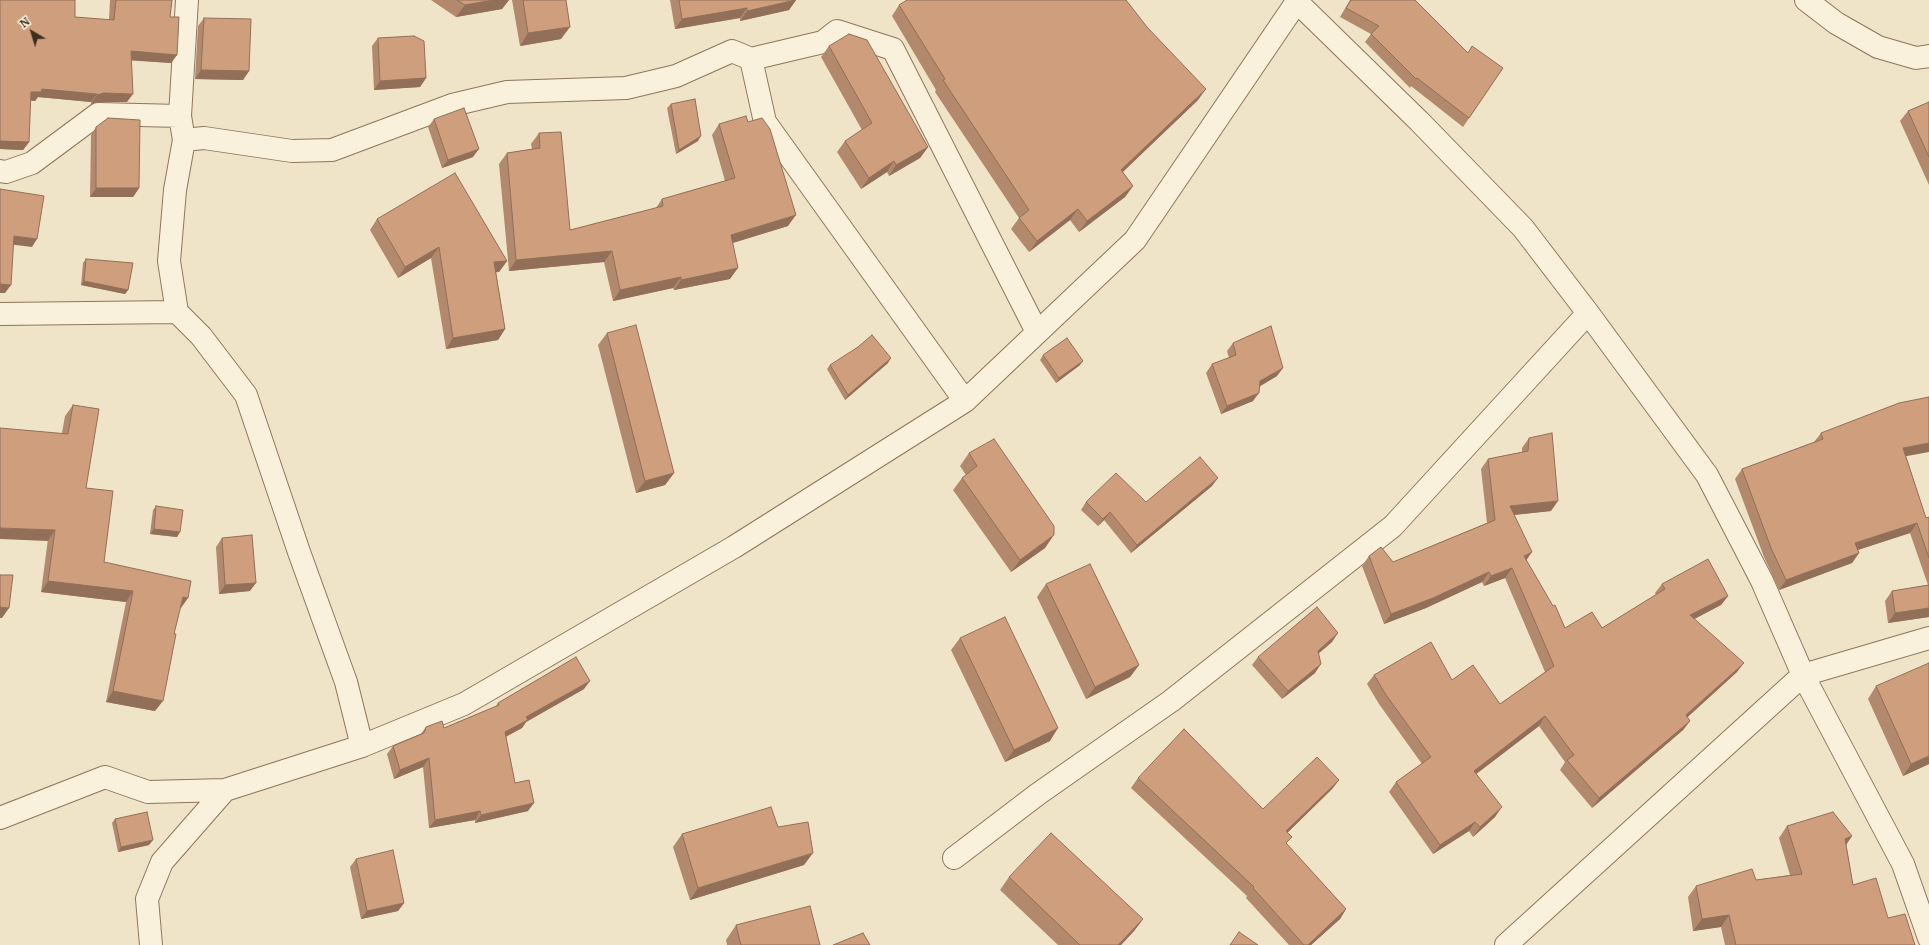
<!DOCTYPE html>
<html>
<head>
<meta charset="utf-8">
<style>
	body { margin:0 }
	#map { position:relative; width:1929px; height:945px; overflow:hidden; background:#f0e4c8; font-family:Merriweather,serif }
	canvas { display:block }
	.north { position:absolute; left:12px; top:12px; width:40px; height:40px; -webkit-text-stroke:3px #f7eed8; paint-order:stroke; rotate:322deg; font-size:11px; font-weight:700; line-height:16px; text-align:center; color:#3d2e20 }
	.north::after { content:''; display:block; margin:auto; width:14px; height:18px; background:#3d2e20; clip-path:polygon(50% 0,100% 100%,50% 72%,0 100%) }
</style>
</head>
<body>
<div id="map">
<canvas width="1929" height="945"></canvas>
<div class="north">N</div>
</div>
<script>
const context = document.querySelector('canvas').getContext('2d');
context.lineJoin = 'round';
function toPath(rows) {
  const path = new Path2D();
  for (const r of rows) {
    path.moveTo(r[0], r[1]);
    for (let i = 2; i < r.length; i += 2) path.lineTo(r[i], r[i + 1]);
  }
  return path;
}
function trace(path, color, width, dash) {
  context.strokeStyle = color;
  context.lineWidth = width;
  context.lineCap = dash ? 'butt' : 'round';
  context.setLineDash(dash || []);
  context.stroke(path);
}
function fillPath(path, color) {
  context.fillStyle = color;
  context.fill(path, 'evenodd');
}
const minor = toPath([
	[187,0,180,116,184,140,175,190,169,261,177,312,201,336,246,395,299,552,346,682,362,746],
	[1806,0,1836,23,1878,47,1916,58,1929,56],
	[1297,2,1419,121,1523,228,1588,313,1707,475,1762,581,1803,675,1903,864,1929,938],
	[751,59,765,122,965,401],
	[184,140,204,138,292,151,332,150,452,105,507,92,626,88,676,76,732,51,751,59,823,42,837,31,893,49,1037,332],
	[0,171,6,172,32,163,98,114,180,116],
	[0,314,177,312],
	[0,818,105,777,148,792,225,790,362,746,464,704,734,547,965,401,1135,240,1298,0],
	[954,858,1038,794,1171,701,1393,526,1588,313],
	[151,945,147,899,162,862,225,790],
	[1506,945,1803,675,1929,638]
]);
trace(minor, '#8d765c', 24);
trace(minor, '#faf1dc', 22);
fillPath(toPath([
	[0,0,75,17,109,20,110,0,172,0,170,17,177,55,171,63,131,60,127,102,98,102,91,104,91,102,38,97,35,101,30,100,29,142,23,150,0,149],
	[431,0,509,0,502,9,456,17],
	[512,0,566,0,561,39,520,46],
	[670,0,796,0,789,10,740,21,740,18,675,29],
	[1350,0,1415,0,1468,53,1503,68,1463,127,1411,86,1410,88,1365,42,1371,34,1340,17],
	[899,5,1198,100,1123,172,1133,186,1125,197,1079,232,1070,220,1029,252,1011,229,1019,218,935,92,936,90,892,16],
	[204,18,249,71,243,80,195,79,198,26],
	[378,38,426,78,420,87,374,90,372,46],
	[829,46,928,147,920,158,889,176,887,172,861,189,837,152,845,141,862,130,821,57],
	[1929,102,1929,185,1900,121,1908,111],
	[671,104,698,141,676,154,667,108],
	[434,119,473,157,442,168,428,127],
	[719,124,788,226,732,243,730,279,674,290,673,288,613,301,604,262,509,271,499,164,507,153,532,149,531,144,539,133,570,230,656,208,662,199,725,181,712,135],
	[96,127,139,188,133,197,90,197,91,135],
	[377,219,507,261,499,272,496,272,505,329,498,340,446,349,431,258,398,278,370,230],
	[86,259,128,290,125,294,81,285,83,263],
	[607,333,674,473,665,485,636,493,598,345],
	[1233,343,1277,376,1259,386,1253,401,1221,414,1206,373,1212,364,1229,358,1227,351],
	[1043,355,1080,365,1056,383,1040,360],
	[888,363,845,400,827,369,830,365],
	[73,405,86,488,104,562,181,608,180,608,155,711,106,702,126,602,41,592,62,433,65,416],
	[1821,433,1906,456,1926,518,1929,517,1929,617,1888,623,1885,601,1892,591,1928,585,1910,533,1858,550,1859,553,1852,563,1779,590,1764,557,1735,479,1742,469,1814,442],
	[1529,438,1551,511,1514,515,1526,560,1565,628,1602,628,1656,595,1655,593,1662,584,1728,596,1721,605,1694,619,1737,672,1687,717,1690,721,1683,730,1592,808,1560,770,1565,762,1539,726,1476,774,1495,817,1473,837,1469,831,1433,854,1389,792,1396,782,1422,764,1379,704,1367,684,1374,675,1452,680,1500,704,1545,672,1505,578,1484,586,1482,582,1426,608,1384,624,1362,566,1369,556,1393,562,1487,523,1481,469,1488,459,1522,452,1522,448],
	[969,453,1045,548,1011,572,953,490,962,478,966,475,960,466],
	[1212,486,1131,553,1104,520,1098,526,1081,510,1086,502,1146,502],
	[156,506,180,532,177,537,150,534,153,510],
	[222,538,250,591,219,594,216,547],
	[1046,584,1139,665,1130,677,1086,699,1037,597],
	[960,638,1050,741,1005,762,951,650],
	[1332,642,1319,653,1315,673,1282,699,1252,665,1258,657],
	[1876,686,1929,764,1903,776,1868,699],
	[584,689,526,722,522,728,506,737,515,783,528,811,475,823,475,820,429,828,423,767,394,779,387,754,393,746,420,735,426,727,444,728,496,706,498,703],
	[1138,778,1263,809,1339,780,1332,789,1287,833,1287,844,1346,909,1340,919,1311,945,1289,945,1246,898,1247,896,1131,788],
	[115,819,149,845,118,852,112,823],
	[1787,826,1852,836,1846,844,1853,885,1915,945,1725,945,1721,927,1693,931,1688,897,1696,886,1756,880,1790,875,1779,838],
	[682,834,804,865,690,900,673,847],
	[356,859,404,903,398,911,361,919,350,867],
	[1009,877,1143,919,1134,931,1121,945,1058,945,1000,890],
	[736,925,820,945,727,945,726,940]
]), '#b2896c');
fillPath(toPath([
	[494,0,509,0,502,9,456,17,465,5],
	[796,0,789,10,740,21,747,11],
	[747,8,740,18,675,29,682,19],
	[570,27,561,39,520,46,528,33],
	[131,51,177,55,171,63,125,60],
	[201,70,249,71,243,80,195,79],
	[426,78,420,87,374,90,380,81],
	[42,89,97,94,91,102,38,97,35,101,25,100,31,92],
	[1206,89,1198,100,1113,181,1121,170],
	[104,93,133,94,127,102,98,102,91,104,97,95],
	[701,136,698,141,676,154,679,150],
	[0,141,29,142,23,150,0,149],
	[928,147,920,158,889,176,896,165],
	[479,149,473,157,442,168,448,160],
	[894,161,887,172,861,189,869,178],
	[1133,186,1125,197,1079,232,1087,221],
	[96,188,139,188,133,197,90,197],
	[1078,209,1070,220,1029,252,1037,241],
	[796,215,788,226,723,246,731,235],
	[14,236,37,239,32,247,8,244],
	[439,247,431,258,398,278,405,267],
	[612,251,604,262,509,271,516,260],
	[507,261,499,272,487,273,494,262],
	[738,268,730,279,674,290,681,280],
	[681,277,673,288,613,301,620,290],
	[84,281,128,290,125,294,81,285],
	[0,284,11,285,5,293,0,293],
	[505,329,498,340,446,349,453,338],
	[891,358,888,363,845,400,848,395],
	[1083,361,1080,365,1056,383,1059,378],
	[1283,368,1277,376,1254,390,1260,381],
	[1259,393,1253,401,1221,414,1227,406],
	[1929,443,1929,452,1896,458,1903,448],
	[674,473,665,485,636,493,645,481],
	[1218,478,1212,486,1131,553,1137,545],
	[1558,501,1551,511,1503,516,1510,506],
	[1110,512,1104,520,1098,526,1103,519],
	[1917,523,1910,533,1848,553,1855,543],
	[0,528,55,530,48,541,0,539],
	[154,529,180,532,177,537,150,534],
	[1054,535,1045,548,1011,572,1020,560],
	[1532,552,1525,562,1524,556],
	[1859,553,1852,563,1779,590,1786,580],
	[1512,568,1505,578,1484,586,1491,576],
	[1489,572,1482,582,1426,608,1384,624,1391,614],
	[48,581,133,591,126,602,41,592],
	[256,583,250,591,219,594,225,585],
	[1728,596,1721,605,1683,625,1690,615],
	[183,597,188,598,181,608,176,608],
	[0,607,9,608,2,618,0,618],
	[1929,608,1929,617,1888,623,1895,613],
	[1338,633,1332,642,1312,659,1318,651],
	[1744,663,1737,672,1679,725,1686,715],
	[1321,664,1315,673,1282,699,1288,691],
	[1139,665,1130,677,1086,699,1095,687],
	[590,681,584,689,526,722,522,728,499,740,505,732,526,717],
	[113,691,163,701,155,711,106,702],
	[1545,716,1539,726,1467,781,1474,771],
	[1690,721,1683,730,1592,808,1599,798],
	[1058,728,1050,741,1005,762,1014,750],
	[1929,756,1929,764,1903,776,1911,764],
	[429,758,423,767,394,779,400,770],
	[1339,780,1332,789,1279,841,1286,831],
	[534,803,528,811,475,823,481,815],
	[1502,807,1495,817,1473,837,1480,827],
	[480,811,475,820,429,828,435,820],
	[1475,822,1469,831,1433,854,1440,845],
	[1852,836,1844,848,1845,839],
	[153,840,149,845,118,852,121,847],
	[813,853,804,865,690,900,698,888],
	[404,903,398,911,361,919,367,911],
	[1346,909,1340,919,1311,945,1308,945],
	[1729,915,1721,927,1693,931,1702,919],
	[1143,919,1134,931,1121,945,1118,945]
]), '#916f58');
const building = toPath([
	[0,0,75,0,75,17,114,20,116,0,172,0,170,17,179,17,177,55,131,51,133,94,104,93,97,95,97,94,42,89,41,92,31,92,29,142,0,141,0,0],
	[457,0,494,0,465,5,457,0],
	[523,0,566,0,570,27,528,33,523,0],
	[679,0,796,0,747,11,747,8,682,19,679,0],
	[907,0,1126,0,1147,27,1206,89,1121,170,1133,186,1087,221,1078,209,1037,241,1019,218,1029,210,943,80,945,79,899,5,907,0],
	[1351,0,1415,0,1468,53,1472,46,1503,68,1469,118,1417,78,1416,79,1371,34,1379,26,1346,8,1351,0],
	[204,18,251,19,249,71,201,70,204,18],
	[849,34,867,40,928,147,896,165,894,161,869,178,845,141,872,123,829,46,849,34],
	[414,36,424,41,426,78,380,81,378,38,414,36],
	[695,99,701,136,679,150,671,104,695,99],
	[1929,102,1929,157,1908,111,1929,102],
	[464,108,479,149,448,160,434,119,464,108],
	[746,116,748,122,762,118,770,129,796,215,731,235,738,268,681,280,681,277,620,290,612,251,516,260,507,153,540,148,539,133,561,132,570,230,663,206,662,199,735,178,719,124,746,116],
	[108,118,140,120,139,188,96,188,96,127,108,118],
	[455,173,507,261,494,262,505,329,453,338,439,247,405,267,377,219,455,173],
	[0,189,44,196,37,239,14,236,11,285,0,284,0,189],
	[86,259,133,263,128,290,84,281,86,259],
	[636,325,674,473,645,481,607,333,636,325],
	[1271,326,1283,368,1260,381,1259,393,1227,406,1212,364,1236,355,1233,343,1271,326],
	[872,335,891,358,848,395,830,365,858,347,872,335],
	[1067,338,1083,361,1059,378,1043,355,1067,338],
	[1929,397,1929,443,1903,448,1926,518,1929,517,1929,558,1917,523,1855,543,1859,553,1786,580,1771,548,1742,469,1823,439,1821,433,1899,403,1929,397],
	[73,405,99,409,86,488,113,491,104,562,191,581,188,598,183,597,174,634,176,634,163,701,113,691,133,591,48,581,55,530,0,528,0,428,68,434,73,405],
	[1552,433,1558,501,1510,506,1532,552,1524,556,1553,606,1555,605,1565,628,1592,612,1602,628,1665,589,1662,584,1708,559,1728,596,1690,615,1744,663,1686,715,1690,721,1599,798,1567,760,1574,755,1545,716,1474,771,1502,807,1480,827,1475,822,1440,845,1396,782,1431,757,1386,695,1374,675,1431,642,1452,680,1473,665,1500,704,1554,666,1512,568,1491,576,1489,572,1433,598,1391,614,1369,556,1381,547,1393,562,1495,520,1488,459,1528,451,1529,438,1552,433],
	[994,439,1054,526,1054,535,1020,560,962,478,977,466,969,453,994,439],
	[1200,457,1218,478,1137,545,1110,512,1103,519,1086,502,1116,473,1146,502,1200,457],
	[156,506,183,510,180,532,154,529,156,506],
	[252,535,256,583,225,585,222,538,252,535],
	[1090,564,1139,665,1095,687,1046,584,1090,564],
	[0,575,13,575,9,608,0,607,0,575],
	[1929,585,1929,608,1895,613,1892,591,1929,585],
	[1317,607,1338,633,1318,651,1321,664,1288,691,1258,657,1317,607],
	[1005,617,1058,728,1014,750,960,638,1005,617],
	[576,657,590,681,526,717,528,720,505,732,515,783,529,780,534,803,481,815,480,811,435,820,429,758,400,770,393,746,424,733,426,727,442,721,444,728,499,705,498,703,576,657],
	[1929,663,1929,756,1911,764,1876,686,1929,663],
	[1184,729,1263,809,1317,757,1339,780,1286,831,1292,837,1286,843,1346,909,1308,945,1304,945,1253,888,1254,887,1138,778,1184,729],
	[771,807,778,827,808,822,813,853,698,888,682,834,771,807],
	[147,812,153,840,121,847,115,819,147,812],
	[1833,812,1852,836,1845,839,1853,885,1876,878,1888,918,1905,914,1915,945,1736,945,1729,915,1702,919,1696,886,1752,869,1756,880,1802,874,1787,826,1833,812],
	[1051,833,1143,919,1118,945,1080,945,1009,877,1051,833],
	[393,850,404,903,367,911,356,859,393,850],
	[810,906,820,945,741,945,736,925,810,906],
	[1239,932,1258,945,1230,945,1239,932],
	[863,933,870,945,833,945,863,933]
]);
fillPath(building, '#cf9f7d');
trace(building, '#916f58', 1);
</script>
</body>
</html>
